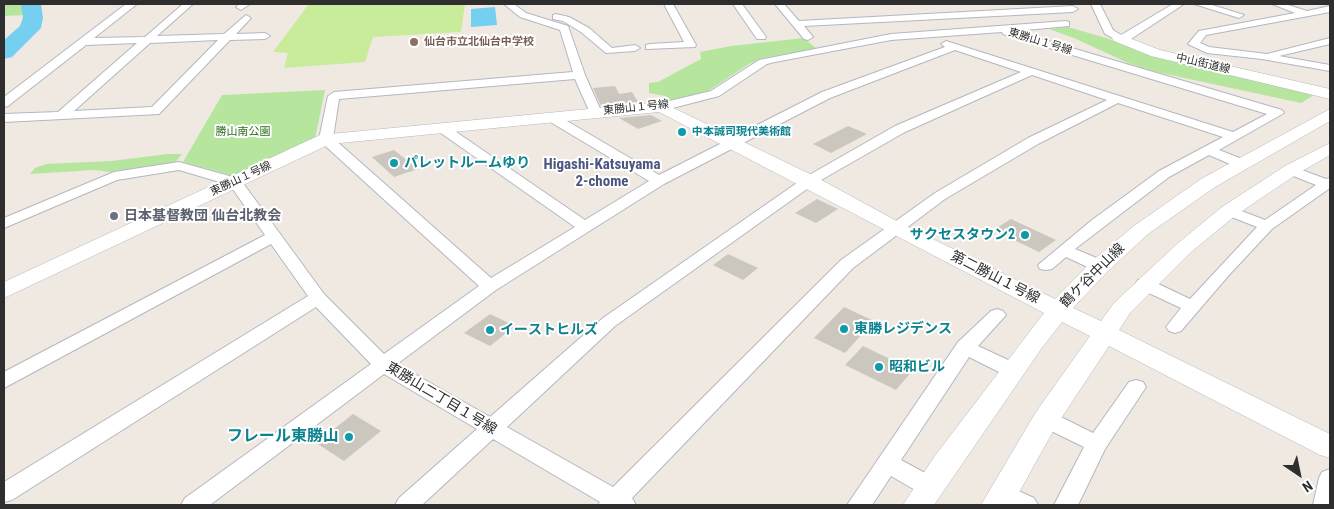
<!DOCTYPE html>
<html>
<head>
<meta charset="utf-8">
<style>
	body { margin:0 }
	#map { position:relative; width:1334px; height:509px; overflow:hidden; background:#efe9e1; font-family:"Roboto Condensed",sans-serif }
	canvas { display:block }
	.frame { position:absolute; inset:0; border:5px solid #2e2e2e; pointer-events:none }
	.north { position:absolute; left:1274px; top:449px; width:50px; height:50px; -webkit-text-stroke:4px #fff; paint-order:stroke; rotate:146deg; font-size:14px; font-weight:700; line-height:20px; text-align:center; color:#2e2e2e }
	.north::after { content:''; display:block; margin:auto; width:18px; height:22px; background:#2e2e2e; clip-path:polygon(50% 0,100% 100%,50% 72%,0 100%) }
</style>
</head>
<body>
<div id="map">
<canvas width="1334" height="509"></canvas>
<div class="frame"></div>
<div class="north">N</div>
</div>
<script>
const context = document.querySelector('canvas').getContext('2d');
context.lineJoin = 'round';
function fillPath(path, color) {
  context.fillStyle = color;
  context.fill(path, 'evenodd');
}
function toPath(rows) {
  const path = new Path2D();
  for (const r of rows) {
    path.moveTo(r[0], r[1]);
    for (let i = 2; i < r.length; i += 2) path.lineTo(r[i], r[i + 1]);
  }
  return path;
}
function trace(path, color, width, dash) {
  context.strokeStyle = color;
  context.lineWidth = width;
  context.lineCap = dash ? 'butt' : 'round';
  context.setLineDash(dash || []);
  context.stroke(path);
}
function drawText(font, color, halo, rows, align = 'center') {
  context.font = font + ' "Roboto Condensed","Noto Sans JP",sans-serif';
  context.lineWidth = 4;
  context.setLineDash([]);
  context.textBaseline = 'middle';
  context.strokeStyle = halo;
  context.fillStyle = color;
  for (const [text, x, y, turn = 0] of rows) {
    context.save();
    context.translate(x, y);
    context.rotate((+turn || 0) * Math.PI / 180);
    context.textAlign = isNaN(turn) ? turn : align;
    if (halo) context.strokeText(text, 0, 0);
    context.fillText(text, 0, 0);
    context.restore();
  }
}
fillPath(toPath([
	[4,4,22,4,24,15,4,16],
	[1068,27,1106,38,1158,57,1314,95,1301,103,1152,71,1128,63,1074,38,1049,29],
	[804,38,817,49,763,58,749,64,708,91,671,100,665,96,649,93,649,83,658,82,701,59,700,52,731,46],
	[325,90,315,139,234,176,183,162,222,95],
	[168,154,182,154,173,165,118,173,94,170,30,174,35,168,46,164,111,161]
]), '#b6e59e');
fillPath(toPath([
	[324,4,465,4,461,32,373,37,365,62,284,68,288,53,273,52,308,5]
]), '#c9ec9a');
fillPath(toPath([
	[495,7,497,25,471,27,471,9]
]), '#75cff0');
fillPath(toPath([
	[21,4,41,4,43,18,41,28,12,57,4,59,4,40,20,26,23,18,21,4]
]), '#75cff0');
fillPath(toPath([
	[615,86,619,94,632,92,638,102,601,106,593,88],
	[651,115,662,121,638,129,619,118],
	[848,126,867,134,831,153,813,144],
	[394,150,418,169,394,177,372,157],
	[817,199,838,209,816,223,795,213],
	[1011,219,1056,240,1039,252,993,230],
	[728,254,758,268,743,280,713,265],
	[844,307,874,321,845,353,814,338],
	[490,314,515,326,490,346,464,333],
	[863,346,913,370,896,390,845,365],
	[353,414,381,431,344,461,316,443]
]), '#cbc7bf');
const minor = toPath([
	[126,4,137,4,94,38,145,37,183,4,193,4,157,36,224,34,246,15,251,18,236,34,265,33,270,36,265,39,230,40,159,114,4,122,4,114,58,112,137,43,86,45,8,106,4,107,4,97,126,4],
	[218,40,152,107,74,111,150,43,218,40],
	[239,4,250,4,241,10,236,7,239,4],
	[504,4,514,4,526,13,568,26,585,75,602,113,600,116,596,117,590,113,575,79,339,99,333,138,491,278,575,227,438,131,436,128,438,125,446,125,585,220,649,181,547,120,545,117,547,114,555,114,659,175,822,92,945,47,941,44,946,41,1233,132,1267,114,1003,34,1002,32,891,40,775,62,767,64,719,96,661,111,655,107,657,104,711,91,759,60,891,34,1066,21,1069,22,1069,26,1014,31,1282,110,1284,113,1219,150,1247,161,1249,164,1247,167,1237,167,1209,155,1169,177,1075,249,1106,262,1108,266,1106,270,1094,270,1066,257,1052,269,1046,270,1040,269,1038,265,1092,220,1159,171,1223,137,1118,103,1038,144,945,199,853,268,632,498,636,505,598,505,600,502,493,439,422,505,395,505,399,498,477,429,384,374,210,505,181,505,185,498,371,364,316,307,12,500,4,502,4,482,308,296,271,244,4,388,4,372,265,235,230,185,179,170,117,180,4,228,4,218,114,172,179,162,240,179,324,294,384,354,479,286,321,142,319,139,328,96,334,92,573,72,560,30,520,17,504,4],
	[955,50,1021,72,895,126,804,178,603,318,490,417,397,364,496,290,664,184,830,98,955,50],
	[1032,75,1107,100,1028,138,935,193,841,260,613,487,507,427,615,326,814,184,905,132,1032,75],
	[664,4,673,4,696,45,695,47,646,49,646,45,650,44,684,42,664,4],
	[733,4,742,4,766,37,765,39,757,39,733,4],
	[775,4,784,4,799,21,1073,6,1078,9,1073,12,804,26,813,37,808,40,804,39,775,4],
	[1091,4,1100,4,1113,30,1121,35,1173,4,1184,4,1131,39,1119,41,1105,34,1091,4],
	[1194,4,1209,4,1244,15,1239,18,1194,4],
	[1272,4,1285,4,1307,11,1330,6,1330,12,1206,35,1200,43,1209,47,1267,54,1330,38,1330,44,1279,56,1330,65,1330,71,1262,59,1207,53,1188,44,1199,31,1295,13,1272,4],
	[556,14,569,17,589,28,612,48,635,45,640,48,635,51,606,53,581,32,563,21,553,19,553,15,556,14],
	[1291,166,1326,179,1330,178,1330,188,1272,229,1229,275,1181,331,1175,333,1169,331,1166,327,1181,308,1138,288,1135,284,1138,280,1150,280,1190,299,1257,227,1224,214,1221,211,1224,208,1234,208,1265,220,1316,185,1286,173,1284,170,1286,167,1291,166],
	[997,309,1003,311,1006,315,978,346,1019,365,1022,370,1019,375,1012,377,1005,375,969,357,901,460,938,480,941,487,938,494,930,496,922,494,891,476,872,505,847,505,958,342,991,311,997,309],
	[1136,380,1143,382,1146,387,1105,449,1078,505,1054,505,1084,447,1039,425,1036,419,1039,413,1046,411,1053,413,1093,433,1129,382,1136,380],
	[1330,469,1330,505,1313,505,1319,478,1322,472,1330,469],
	[1003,484,1034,498,1038,505,1004,505,995,501,992,494,995,487,1003,484]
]);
const tertiary = toPath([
	[1119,34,1160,50,1330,89,1330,99,1151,56,1114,41,1112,38,1119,34],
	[661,102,816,177,902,224,1055,299,1092,261,1134,226,1201,179,1330,109,1330,121,1215,187,1148,234,1108,271,1073,308,1101,321,1114,303,1177,244,1222,207,1285,166,1330,143,1330,155,1297,174,1236,215,1191,252,1130,313,1119,330,1330,434,1330,458,1320,455,1109,346,1056,426,1012,505,981,505,1036,412,1090,336,1062,322,1041,349,934,505,903,505,934,457,1044,313,659,112,330,144,4,298,4,282,320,135,661,102]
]);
trace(minor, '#b4b7c1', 2);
trace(tertiary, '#b4b7c1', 1);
fillPath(minor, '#fff');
fillPath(tertiary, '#fff');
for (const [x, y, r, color] of [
	[414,42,5,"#8d6e63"],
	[682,132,5,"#0f9aa8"],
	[394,163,5,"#0f9aa8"],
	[114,216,5,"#6b7280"],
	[1025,235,5,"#0f9aa8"],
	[844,329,5,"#0f9aa8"],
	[490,330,5,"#0f9aa8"],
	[879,367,5,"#0f9aa8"],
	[349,437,5,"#0f9aa8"]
]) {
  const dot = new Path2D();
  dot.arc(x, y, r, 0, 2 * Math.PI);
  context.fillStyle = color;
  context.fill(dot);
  trace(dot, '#fff', 2);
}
drawText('bold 11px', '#785e54', '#fff', [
	["仙台市立北仙台中学校",424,42]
], 'left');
drawText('11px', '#2e2e2e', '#fff', [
	["東勝山１号線",1040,42,17],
	["中山街道線",1203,64,13],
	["東勝山１号線",636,108,-6],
	["東勝山１号線",241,179,-25]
]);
drawText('11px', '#2c6e1b', '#fff', [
	["勝山南公園",243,132]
]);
drawText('bold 11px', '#0d838f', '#fff', [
	["中本誠司現代美術館",692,132]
], 'left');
drawText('bold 14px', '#0d838f', '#fff', [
	["パレットルームゆり",404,163],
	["サクセスタウン2",1015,235,"right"],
	["東勝レジデンス",854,329],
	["イーストヒルズ",500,330],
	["昭和ビル",889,367]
], 'left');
drawText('bold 14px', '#5b616d', '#fff', [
	["日本基督教団 仙台北教会",124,216]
], 'left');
drawText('14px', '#2e2e2e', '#fff', [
	["鶴ケ谷中山線",1093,276,-45],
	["第二勝山１号線",995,278,27],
	["東勝山二丁目１号線",441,399,31]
]);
drawText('bold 15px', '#4d5680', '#fff', [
	["Higashi-Katsuyama",602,165],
	["2-chome",602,182]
]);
drawText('bold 16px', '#0d838f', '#fff', [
	["フレール東勝山",339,437]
], 'right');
</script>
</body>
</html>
